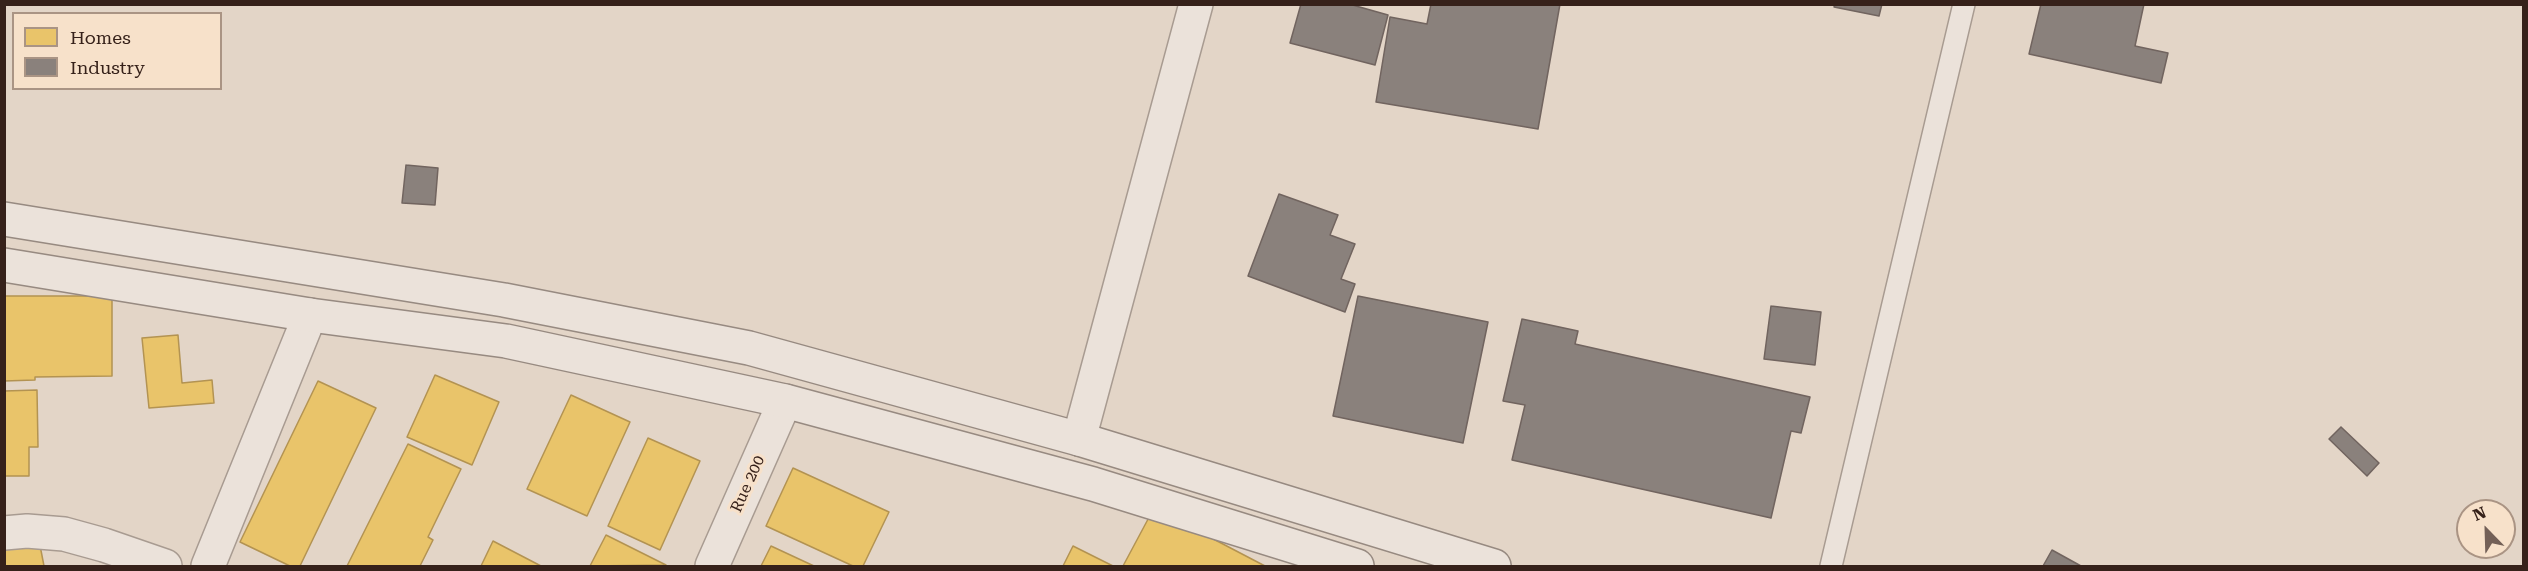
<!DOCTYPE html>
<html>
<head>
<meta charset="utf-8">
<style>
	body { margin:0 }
	#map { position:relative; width:2528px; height:571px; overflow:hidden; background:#e3d5c7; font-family:"Roboto Serif",serif }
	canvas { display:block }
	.frame { position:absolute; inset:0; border:6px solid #36211a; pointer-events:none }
	.legend { position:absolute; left:12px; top:12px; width:210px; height:78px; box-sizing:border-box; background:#f7e1ca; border:2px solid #aa9484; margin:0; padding:8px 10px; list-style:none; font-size:18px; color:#36211a }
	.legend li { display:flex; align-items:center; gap:12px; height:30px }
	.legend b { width:30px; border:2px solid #aa9484 }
	.north { position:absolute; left:2456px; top:499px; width:60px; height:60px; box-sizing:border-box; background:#f7e1ca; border:2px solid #aa9484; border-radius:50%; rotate:337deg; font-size:16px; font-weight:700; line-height:24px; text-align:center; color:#36211a }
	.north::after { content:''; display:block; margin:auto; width:21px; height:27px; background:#736057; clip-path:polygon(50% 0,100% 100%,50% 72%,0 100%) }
</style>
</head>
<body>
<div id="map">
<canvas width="2528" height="571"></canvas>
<div class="frame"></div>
<ul class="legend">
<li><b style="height:16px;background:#e9c46a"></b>Homes</li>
<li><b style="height:16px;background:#8a817c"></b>Industry</li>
</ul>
<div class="north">N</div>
</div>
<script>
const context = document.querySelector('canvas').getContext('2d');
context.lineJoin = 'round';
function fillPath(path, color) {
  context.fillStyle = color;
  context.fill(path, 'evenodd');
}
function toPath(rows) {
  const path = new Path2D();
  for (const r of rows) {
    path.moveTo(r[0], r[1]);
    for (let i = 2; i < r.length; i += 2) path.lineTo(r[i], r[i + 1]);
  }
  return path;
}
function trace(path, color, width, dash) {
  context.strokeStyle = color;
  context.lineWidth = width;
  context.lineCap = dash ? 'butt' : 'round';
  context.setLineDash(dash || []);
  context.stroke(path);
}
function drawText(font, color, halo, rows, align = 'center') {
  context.font = font + ' "Roboto Serif",serif';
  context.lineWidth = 6;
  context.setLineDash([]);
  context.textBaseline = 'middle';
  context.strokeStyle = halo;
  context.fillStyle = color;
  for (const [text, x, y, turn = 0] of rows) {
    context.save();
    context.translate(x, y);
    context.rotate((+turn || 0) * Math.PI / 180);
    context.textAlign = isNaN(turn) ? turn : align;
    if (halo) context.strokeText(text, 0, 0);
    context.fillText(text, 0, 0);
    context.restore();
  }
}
const homes = toPath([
	[4,296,112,296,112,376,35,377,35,380,4,381,4,296],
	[178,335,182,383,212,380,214,403,149,408,142,338,178,335],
	[435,375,499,402,472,465,407,437,435,375],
	[318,381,376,408,300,566,290,566,240,542,318,381],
	[37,390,38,447,29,447,29,476,4,476,4,391,37,390],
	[571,395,630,422,587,516,527,489,571,395],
	[648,438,700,461,660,550,608,526,648,438],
	[408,444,461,469,428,537,433,540,420,566,347,566,408,444],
	[793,468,889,512,863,566,853,566,766,526,793,468],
	[1154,508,1265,566,1123,566,1154,508],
	[38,535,44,566,4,566,4,541,38,535],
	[606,535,666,565,590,566,606,535],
	[493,541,541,566,481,566,493,541],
	[771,546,814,566,761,566,771,546],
	[1073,546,1113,566,1063,566,1073,546]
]);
fillPath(homes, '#e9c46a');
trace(homes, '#b39352', 1.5);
const industry = toPath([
	[1301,4,1349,4,1388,15,1375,65,1290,43,1301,4],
	[1431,4,1560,4,1538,129,1376,102,1390,17,1427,24,1431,4],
	[1835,4,1882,4,1879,16,1834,7,1835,4],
	[2041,4,2144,4,2135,46,2168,53,2161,83,2029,54,2041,4],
	[406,165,438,168,435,205,402,203,406,165],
	[1279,194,1338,215,1330,235,1355,244,1341,279,1355,284,1345,312,1248,276,1279,194],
	[1358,296,1488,322,1463,443,1333,416,1358,296],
	[1771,306,1821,312,1815,365,1764,359,1771,306],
	[1522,319,1578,331,1575,344,1810,397,1801,433,1791,431,1771,518,1512,460,1525,405,1503,401,1522,319],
	[2341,427,2379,463,2367,476,2329,439,2341,427],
	[2052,550,2081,566,2043,566,2052,550]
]);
fillPath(industry, '#8a817c');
trace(industry, '#71645f', 1.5);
const lane = toPath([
	[1831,566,1964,4]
]);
const street = toPath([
	[1079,439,1196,4],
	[4,533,27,531,64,534,104,545,165,566],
	[208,566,310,315],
	[712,566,785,401]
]);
const secondary = toPath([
	[4,219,504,300,749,348,1079,439,1494,566],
	[4,265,310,315,506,341,785,401,1093,484,1357,566]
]);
trace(lane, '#a89b91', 24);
trace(street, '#a89b91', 36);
trace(secondary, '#978a81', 36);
trace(lane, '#ebe2da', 21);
trace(street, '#ebe2da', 33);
trace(secondary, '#ebe2da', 33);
drawText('16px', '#36211a', '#f7e1ca', [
	["Rue 200",748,484,-66]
]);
</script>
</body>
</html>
